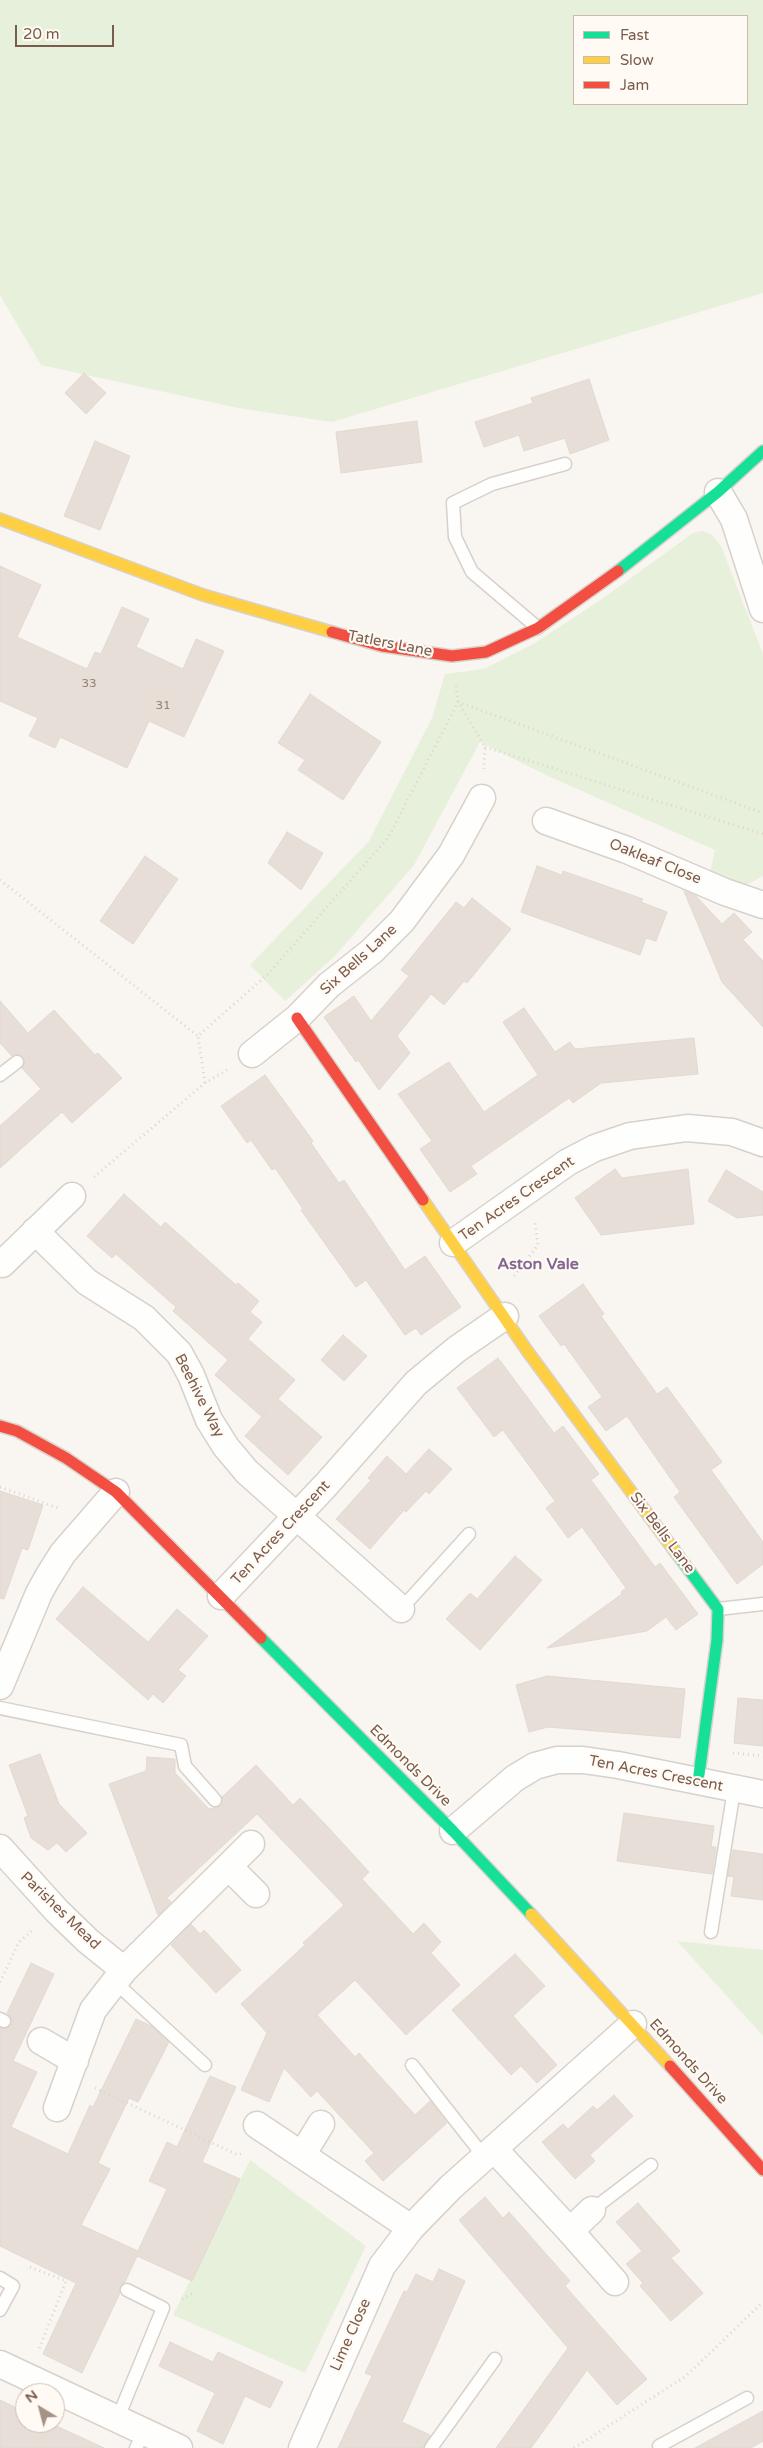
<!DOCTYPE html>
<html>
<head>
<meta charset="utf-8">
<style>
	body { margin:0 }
	#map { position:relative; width:763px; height:2448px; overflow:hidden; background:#f9f5f0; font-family:"Varela Round",sans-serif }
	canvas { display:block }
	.legend { position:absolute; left:573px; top:15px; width:175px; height:90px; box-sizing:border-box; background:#fffaf3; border:1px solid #cabbb1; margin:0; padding:6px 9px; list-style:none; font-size:15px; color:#7a5c4d }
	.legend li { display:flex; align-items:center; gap:10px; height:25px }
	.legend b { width:25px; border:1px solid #cabbb1 }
	.north { position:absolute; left:15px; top:2383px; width:50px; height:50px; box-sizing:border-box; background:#fffaf3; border:1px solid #cabbb1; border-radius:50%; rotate:323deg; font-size:14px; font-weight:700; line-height:20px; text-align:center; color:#7a5c4d }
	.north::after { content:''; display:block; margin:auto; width:18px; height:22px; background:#a69286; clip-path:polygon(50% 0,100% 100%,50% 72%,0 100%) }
	.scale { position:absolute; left:15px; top:25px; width:99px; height:22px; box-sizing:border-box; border:2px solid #7a5c4d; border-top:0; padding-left:6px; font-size:15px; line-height:18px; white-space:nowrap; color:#7a5c4d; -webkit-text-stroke:4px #fffaf3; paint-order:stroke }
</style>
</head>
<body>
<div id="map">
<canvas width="763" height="2448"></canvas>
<ul class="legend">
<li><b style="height:6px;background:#16e098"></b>Fast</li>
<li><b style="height:6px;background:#ffcf43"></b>Slow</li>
<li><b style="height:6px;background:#f24e42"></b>Jam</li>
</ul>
<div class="north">N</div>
<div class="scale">20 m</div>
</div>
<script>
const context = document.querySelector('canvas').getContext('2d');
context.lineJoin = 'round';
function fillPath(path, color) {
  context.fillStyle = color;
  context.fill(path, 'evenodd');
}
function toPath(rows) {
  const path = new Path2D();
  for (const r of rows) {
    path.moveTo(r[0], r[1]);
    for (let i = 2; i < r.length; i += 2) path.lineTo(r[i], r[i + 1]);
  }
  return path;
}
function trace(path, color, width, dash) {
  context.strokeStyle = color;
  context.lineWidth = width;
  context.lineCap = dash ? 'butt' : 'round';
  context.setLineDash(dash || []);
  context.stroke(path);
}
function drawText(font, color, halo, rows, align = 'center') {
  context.font = font + ' "Varela Round",sans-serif';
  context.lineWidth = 4.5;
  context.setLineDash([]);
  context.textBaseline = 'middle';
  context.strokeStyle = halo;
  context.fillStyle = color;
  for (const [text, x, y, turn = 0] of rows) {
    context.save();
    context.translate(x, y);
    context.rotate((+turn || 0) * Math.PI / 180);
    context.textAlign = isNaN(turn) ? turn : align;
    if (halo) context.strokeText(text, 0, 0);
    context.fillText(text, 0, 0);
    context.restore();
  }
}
fillPath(toPath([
	[0,0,763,0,763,293,332,422,238,408,41,365,0,295],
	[574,16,747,16,747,104,574,104],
	[702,531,711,534,721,546,763,654,763,876,746,885,733,884,710,873,715,850,548,776,480,742,414,865,334,957,285,1001,250,965,369,841,432,718,445,674,484,669,535,643,602,599,693,533],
	[677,1941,763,1950,763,2036],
	[250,2160,366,2246,305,2373,173,2315]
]), '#e7f0db');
const building = toPath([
	[84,373,106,393,86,414,65,393,84,373],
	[589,379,609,440,570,454,565,438,524,451,519,435,484,447,475,422,533,403,531,398,589,379],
	[417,421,422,462,341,473,336,432,417,421],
	[95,441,130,456,100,530,64,516,95,441],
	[0,566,41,585,17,637,87,669,95,652,101,654,122,607,149,619,136,647,183,669,196,639,224,651,184,737,149,721,127,768,60,737,55,748,29,736,38,718,0,701,0,566],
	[310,694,381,742,343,800,298,770,305,760,278,743,310,694],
	[287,832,323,853,301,890,268,863,287,832],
	[145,856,178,879,133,944,100,921,145,856],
	[537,866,562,875,563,871,643,899,641,902,667,912,656,941,646,938,640,955,521,912,537,866],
	[684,891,696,896,722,924,734,913,752,932,743,940,763,961,763,1027,722,982,684,891],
	[472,898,511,929,467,983,464,981,444,1005,431,994,397,1036,410,1053,379,1090,358,1060,356,1062,324,1017,354,996,371,1021,409,976,401,970,456,902,464,908,472,898],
	[0,1001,28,1033,54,1010,95,1055,98,1053,122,1078,72,1123,62,1112,0,1168,0,1126,41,1089,22,1068,25,1061,23,1057,16,1054,12,1056,0,1043,0,1001],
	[524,1008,555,1052,570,1042,575,1049,694,1038,698,1074,601,1083,573,1103,569,1098,471,1166,477,1174,450,1192,420,1149,432,1141,398,1094,449,1062,484,1112,538,1075,503,1022,524,1008],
	[265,1075,313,1141,311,1143,339,1183,344,1180,405,1270,425,1256,461,1307,421,1335,416,1328,405,1335,366,1280,356,1287,301,1210,303,1209,275,1168,272,1170,251,1140,247,1143,221,1106,265,1075],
	[615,1169,622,1178,688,1169,694,1224,601,1235,575,1198,615,1169],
	[726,1170,763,1192,763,1215,737,1218,708,1201,726,1170],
	[124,1194,161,1227,165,1222,236,1285,238,1283,259,1301,250,1312,262,1322,248,1339,295,1380,278,1399,322,1437,288,1475,245,1436,267,1411,262,1417,215,1375,228,1360,173,1311,176,1307,116,1254,112,1258,87,1236,124,1194],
	[583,1284,604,1314,601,1316,657,1394,667,1387,722,1462,711,1470,763,1542,763,1564,737,1584,674,1497,680,1492,627,1416,606,1431,588,1407,602,1397,564,1344,561,1346,539,1316,583,1284],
	[343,1335,367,1356,344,1381,321,1360,343,1335],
	[498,1358,554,1433,563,1426,599,1474,591,1480,655,1567,660,1563,698,1614,676,1630,666,1617,647,1631,547,1648,622,1594,621,1592,626,1588,582,1527,568,1538,546,1508,555,1501,503,1430,494,1437,457,1388,498,1358],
	[429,1449,452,1469,429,1494,426,1491,406,1512,404,1510,370,1549,336,1519,371,1480,368,1478,387,1456,406,1474,429,1449],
	[0,1491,43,1505,28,1550,22,1548,4,1599,0,1598,0,1491],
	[515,1556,542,1580,480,1650,446,1619,470,1593,477,1599,515,1556],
	[83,1587,148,1642,177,1609,208,1636,178,1670,186,1676,163,1703,153,1694,148,1700,56,1619,83,1587],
	[547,1676,685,1689,680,1738,548,1727,529,1732,516,1685,547,1676],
	[738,1698,763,1700,763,1746,734,1743,738,1698],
	[40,1754,59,1804,87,1833,66,1852,57,1843,48,1850,31,1838,24,1818,28,1816,9,1765,40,1754],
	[147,1757,175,1759,175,1773,209,1809,221,1806,222,1797,256,1765,293,1805,300,1798,326,1825,369,1872,362,1879,413,1934,424,1923,441,1942,431,1953,460,1985,406,2035,355,1980,317,2015,355,2057,359,2053,415,2115,430,2101,447,2123,383,2181,365,2161,374,2153,317,2091,311,2097,284,2068,269,2102,241,2090,267,2033,241,2004,305,1945,303,1943,344,1905,257,1814,167,1898,171,1902,158,1915,109,1784,146,1771,147,1757],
	[624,1813,714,1826,711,1847,716,1847,712,1874,617,1861,624,1813],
	[733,1850,763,1854,763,1900,731,1896,734,1877,728,1876,733,1850],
	[191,1924,200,1934,204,1930,241,1970,216,1993,171,1945,191,1924],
	[515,1954,545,1986,513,2016,557,2065,537,2083,521,2066,511,2075,452,2010,515,1954],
	[31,1963,54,1974,13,2061,37,2072,11,2127,68,2154,90,2105,93,2107,136,2019,151,2026,169,2042,138,2102,129,2098,98,2163,110,2169,81,2225,138,2251,167,2189,149,2181,167,2142,177,2147,210,2076,236,2087,202,2162,240,2179,192,2281,137,2256,125,2282,120,2287,120,2293,82,2373,43,2354,76,2283,0,2246,0,2028,8,2028,11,2024,11,2017,7,2013,31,1963],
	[614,2095,633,2116,590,2155,595,2161,575,2179,542,2142,563,2124,568,2129,593,2106,597,2110,614,2095],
	[485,2197,503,2218,509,2212,570,2281,565,2286,647,2379,617,2405,587,2370,531,2448,496,2448,568,2348,459,2220,485,2197],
	[638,2203,680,2251,671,2258,703,2293,671,2321,640,2286,643,2283,626,2264,642,2251,616,2222,638,2203],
	[439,2269,465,2281,402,2422,430,2435,423,2448,338,2448,372,2376,365,2373,404,2291,407,2292,416,2274,433,2282,439,2269],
	[170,2342,213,2362,218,2352,283,2382,270,2408,245,2396,223,2444,197,2431,215,2393,159,2366,170,2342],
	[0,2400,25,2412,25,2423,50,2423,104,2448,0,2448,0,2400],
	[763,2411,763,2441,751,2448,695,2448,763,2411]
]);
fillPath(building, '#e6ded7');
trace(building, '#e2d8d2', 1);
const lane = toPath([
	[538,628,472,572,455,537,453,503,492,484,565,464],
	[0,1075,17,1062],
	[401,1609,469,1534],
	[718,1609,763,1604],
	[0,1708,181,1745,185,1766,215,1800],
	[711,1932,734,1790],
	[115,1982,205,2065],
	[0,2019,4,2021],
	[412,2065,485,2158],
	[592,2210,651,2165],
	[0,2278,13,2286,0,2310],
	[117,2420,163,2308,127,2290],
	[136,2448,144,2432],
	[431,2448,495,2359],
	[660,2448,659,2446,747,2398]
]);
const street = toPath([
	[718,492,734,519,763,609],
	[546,821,627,850,725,892,763,905],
	[252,1054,297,1018,329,985,372,951,402,921,451,855,482,798],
	[35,1231,87,1282,144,1318,179,1353,191,1375,209,1420,226,1447,247,1472,401,1609],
	[453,1243,568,1162,595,1148,630,1136,687,1128,732,1132,763,1143],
	[2,1264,72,1196],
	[221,1596,325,1486,416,1383,457,1349,505,1316],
	[0,1686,39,1593,48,1577,63,1553,116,1492],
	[453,1831,515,1778,535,1766,557,1760,583,1760,618,1765,763,1794],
	[0,1848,57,1911,88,1941,124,1970],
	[229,1867,256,1894],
	[41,2041,75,2061],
	[57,2108,93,2010,124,1970,251,1844],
	[257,2125,411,2228],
	[494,2149,570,2231,615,2282],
	[302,2155,321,2124],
	[570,2231,592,2210],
	[0,2364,179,2448],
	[302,2448,382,2266,411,2228,451,2187,633,2024]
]);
const fast = toPath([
	[618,571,718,492,763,451],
	[674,1550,718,1609,717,1640,698,1782],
	[261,1638,453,1831,531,1914]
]);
const slow = toPath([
	[0,519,203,595,332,632],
	[423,1200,528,1352,674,1550],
	[531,1914,670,2066]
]);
const jam = toPath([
	[332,632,382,646,452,656,486,652,538,628,618,571],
	[297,1018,423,1200],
	[0,1426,17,1431,66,1458,116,1492,261,1638],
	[670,2066,763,2170]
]);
trace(lane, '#d7d1cb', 15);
trace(street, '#d7d1cb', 29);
trace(fast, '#d9d2cb', 14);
trace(slow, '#d9d2cb', 14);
trace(jam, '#d9d2cb', 14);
trace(toPath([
	[456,686,458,702,485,747,484,769],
	[485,747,763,834],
	[0,880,198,1036],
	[205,1083,198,1036,267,975,388,838,458,702,763,813],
	[94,1177,205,1083,227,1070],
	[514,1276,538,1245,535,1223],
	[0,1487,61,1509],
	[733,1753,763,1756],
	[0,1982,19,1942,34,1929],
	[95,2088,238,2155,243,2153],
	[30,2267,66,2281,39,2349],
	[182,2299,193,2293],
	[574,2448,686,2376,763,2302]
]), '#dcd5d0', 3, [1, 4]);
trace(lane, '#fefefd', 12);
trace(street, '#fefefd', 26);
trace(fast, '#16e098', 11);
trace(slow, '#ffcf43', 11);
trace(jam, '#f24e42', 11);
drawText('12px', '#977e72', null, [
	["33",89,684],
	["31",163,706]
]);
drawText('15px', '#7a5c4d', '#fffaf3', [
	["Tatlers Lane",390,644,11],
	["Oakleaf Close",655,862,22],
	["Six Bells Lane",359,960,-42],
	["Ten Acres Crescent",517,1199,-35],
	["Beehive Way",199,1396,63],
	["Ten Acres Crescent",281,1533,-47],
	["Six Bells Lane",662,1533,53],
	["Edmonds Drive",410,1766,45],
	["Ten Acres Crescent",656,1774,11],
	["Parishes Mead",60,1911,44],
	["Edmonds Drive",688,2062,48],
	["Lime Close",351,2335,-66]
]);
drawText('bold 16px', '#846695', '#fffaf3', [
	["Aston Vale",538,1265]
]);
</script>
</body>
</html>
